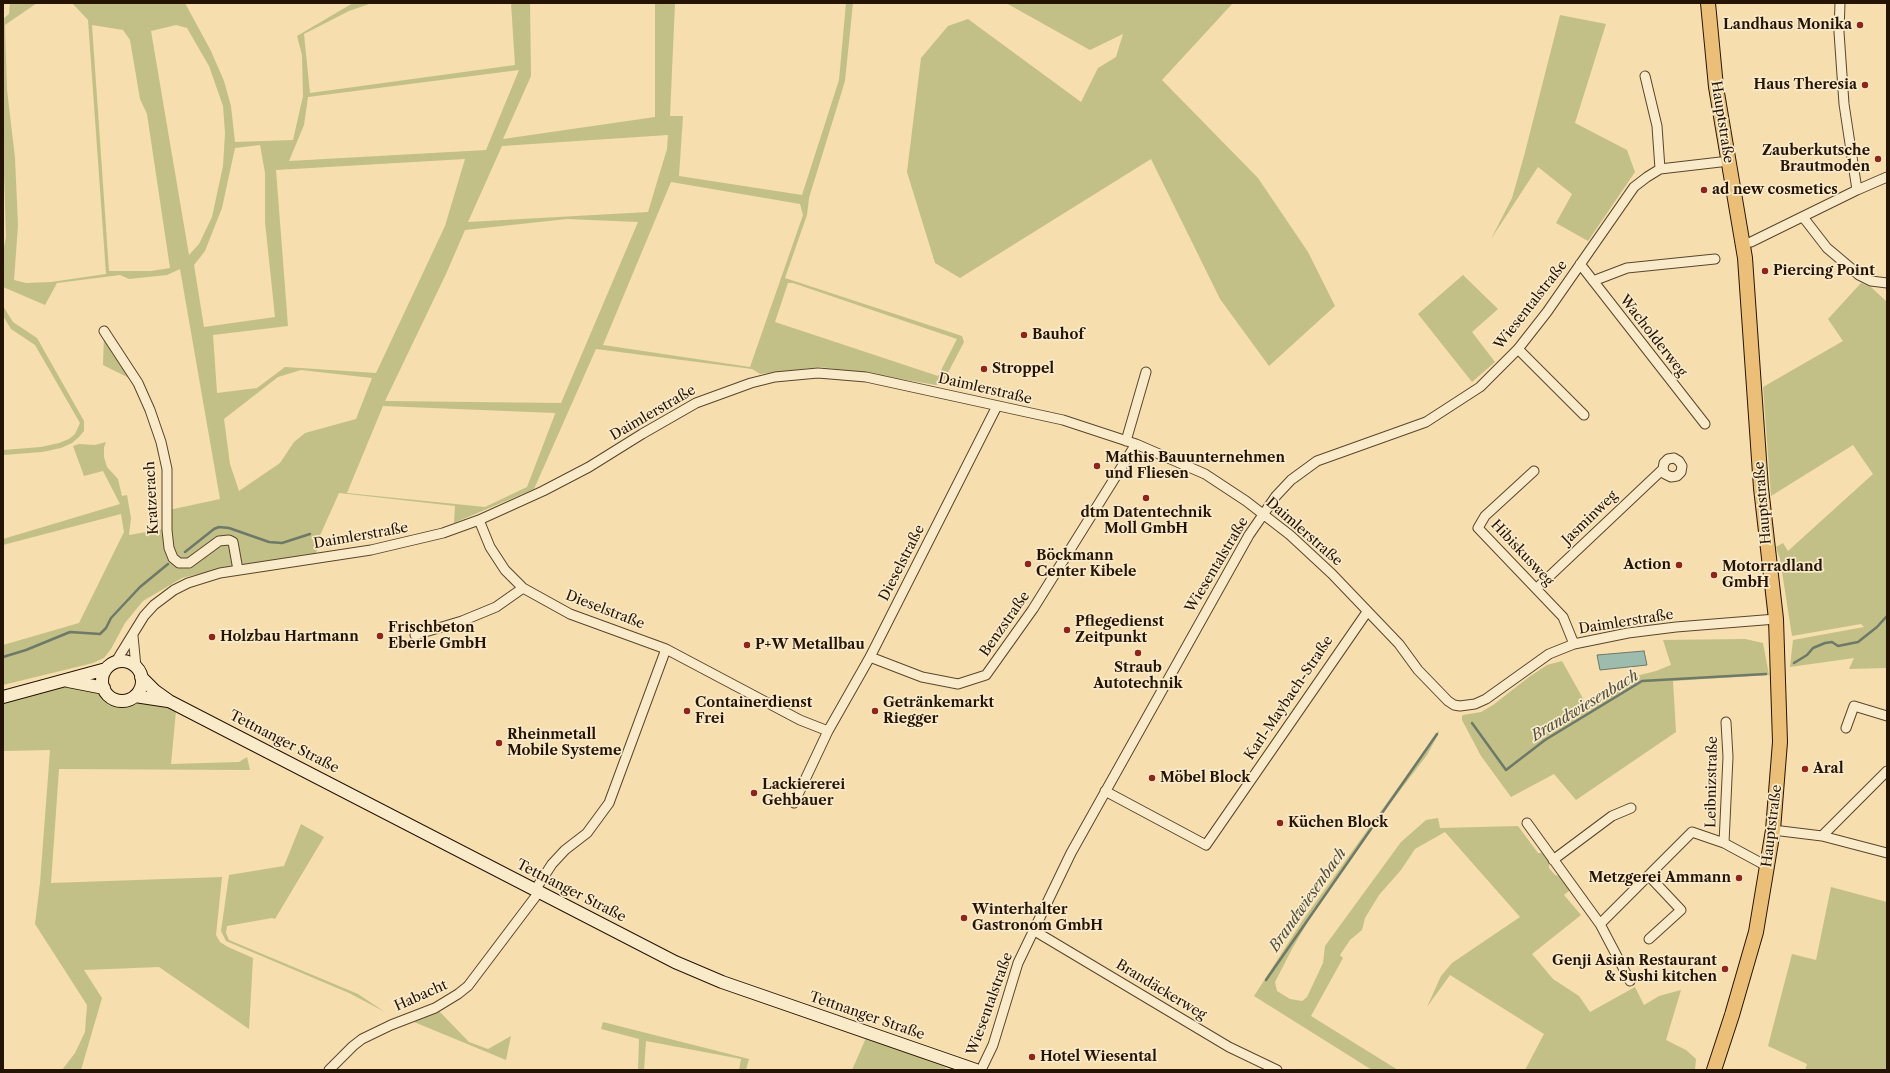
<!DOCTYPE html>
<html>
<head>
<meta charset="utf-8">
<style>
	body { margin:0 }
	#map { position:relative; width:1890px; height:1073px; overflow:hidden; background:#f6deae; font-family:"Libre Caslon Text",serif }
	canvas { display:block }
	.frame { position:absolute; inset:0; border:4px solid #261402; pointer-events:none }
</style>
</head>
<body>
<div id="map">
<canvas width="1890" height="1073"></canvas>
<div class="frame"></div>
</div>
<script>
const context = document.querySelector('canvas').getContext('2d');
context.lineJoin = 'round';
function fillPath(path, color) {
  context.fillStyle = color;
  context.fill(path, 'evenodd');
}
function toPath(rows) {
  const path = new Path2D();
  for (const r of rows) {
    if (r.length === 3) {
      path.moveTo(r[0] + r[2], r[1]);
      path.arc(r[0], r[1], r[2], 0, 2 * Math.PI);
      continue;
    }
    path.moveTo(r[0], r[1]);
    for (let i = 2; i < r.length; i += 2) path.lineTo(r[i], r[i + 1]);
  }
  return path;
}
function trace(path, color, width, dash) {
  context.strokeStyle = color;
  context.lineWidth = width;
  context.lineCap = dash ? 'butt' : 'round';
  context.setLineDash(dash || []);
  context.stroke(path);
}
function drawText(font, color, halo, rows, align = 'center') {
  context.font = font + ' "Libre Caslon Text",serif';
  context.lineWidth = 3.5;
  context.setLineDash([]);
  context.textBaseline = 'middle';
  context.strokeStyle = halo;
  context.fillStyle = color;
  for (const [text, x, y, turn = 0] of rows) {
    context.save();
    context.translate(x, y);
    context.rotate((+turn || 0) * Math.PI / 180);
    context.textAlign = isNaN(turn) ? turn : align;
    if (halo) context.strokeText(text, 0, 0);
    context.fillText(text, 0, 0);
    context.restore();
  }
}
fillPath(toPath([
	[10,3,37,3,5,25,7,90,15,158,18,225,14,280,26,283,51,282,106,274,88,20,72,3,185,3,211,51,224,81,231,106,235,142,293,140,303,96,302,55,297,36,353,3,372,3,349,11,304,34,310,93,515,65,511,3,530,3,531,76,503,139,655,117,655,3,675,3,670,116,683,116,679,176,802,195,839,80,846,3,853,3,845,81,809,198,807,215,785,278,962,336,964,342,943,382,936,385,852,371,820,367,760,374,752,369,596,349,534,489,454,523,455,506,339,493,318,540,316,555,228,567,182,578,143,601,125,623,111,649,104,658,93,663,3,685,3,645,79,623,124,532,121,514,3,545,3,539,120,504,103,471,84,476,73,446,79,444,95,445,106,442,104,447,104,457,107,467,118,479,122,496,127,495,131,518,129,535,169,528,169,510,220,499,180,269,167,275,129,279,120,275,57,283,45,305,3,287,3,252,6,237,3,141,3,19,9,14],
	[92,25,123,30,130,40,140,99,147,114,170,268,151,271,109,271],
	[176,25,187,28,209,66,223,106,225,133,223,166,212,217,199,244,189,255,151,31],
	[519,70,486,150,289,161,304,125,308,97],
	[668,135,667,149,648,212,468,222,502,146],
	[260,145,265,173,265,222,275,317,204,327,194,265,205,251,222,208,235,148],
	[465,159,445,226,376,373,285,367,257,388,217,393,213,335,288,326,276,170],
	[671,182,800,204,803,215,750,367,603,345],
	[567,219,638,222,561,403,385,401,446,274,465,230],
	[788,283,793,283,957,339,938,376,775,322],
	[301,370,372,378,356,419,305,433,294,442,280,463,239,491,230,464,224,419,278,377],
	[383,406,555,413,555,414,527,487,485,507,347,493],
	[1006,3,1233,3,1162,80,1258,178,1308,252,1335,306,1269,366,1220,299,1151,159,960,278,935,263,907,172,921,58,948,26,968,19,1081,102,1098,68,1116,57,1123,34,1090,50],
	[1560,15,1606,24,1575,123,1627,150,1635,172,1588,241,1556,223,1572,194,1538,167,1491,239,1512,198,1524,156],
	[1463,275,1498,309,1472,332,1495,362,1472,382,1418,314],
	[1861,283,1871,287,1887,302,1887,668,1849,669,1854,658,1790,667,1793,640,1864,627,1861,624,1792,636,1780,559,1776,547,1783,543,1788,551,1873,474,1853,445,1771,496,1763,387,1843,341,1828,319],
	[3,306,13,322,37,338,84,421,84,431,79,437,72,443,61,448,42,452,3,455,3,450,41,447,59,443,69,439,75,434,80,423,35,345,11,329,3,316],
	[104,335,133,380,103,365],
	[1745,639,1763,643,1769,675,1673,681,1676,732,1576,800,1554,774,1511,797,1481,756,1462,720,1462,716,1463,715,1481,712,1493,705,1529,677,1547,665,1562,661,1585,702,1636,676,1656,671,1671,665,1663,640],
	[69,687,98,692,108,703,117,706,143,703,162,706,176,711,171,764,239,762,247,757,250,770,59,769,51,883,222,877,216,935,220,942,228,947,253,958,249,1029,159,967,84,970,102,998,81,1070,62,1070,75,1053,85,1032,87,1005,35,924,40,883,50,750,3,751,3,701,58,688],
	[1439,730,1438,735,1427,755,1369,831,1321,899,1292,949,1275,982,1277,991,1290,999,1302,1001,1307,997,1323,963,1325,946,1401,842,1426,820,1438,818,1440,828,1518,826,1538,853,1543,853,1549,860,1549,868,1555,875,1560,876,1570,890,1564,895,1581,915,1532,954,1553,979,1579,996,1590,1012,1635,987,1644,1005,1659,996,1681,990,1666,1040,1686,1050,1696,1059,1695,1070,1525,1070,1544,1034,1450,975,1427,1007,1441,976,1452,963,1520,917,1445,832,1415,849,1401,870,1379,895,1365,918,1362,930,1350,940,1340,955,1343,958,1311,1016,1398,1070,1372,1070,1254,996,1303,920],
	[301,824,324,837,275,919,272,918,227,926,226,933,229,940,358,994,385,1012,349,993,226,941,221,931,229,875,284,866],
	[1831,887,1887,902,1887,1070,1805,1070,1807,1064,1768,1046,1792,954,1816,960],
	[438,1010,469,1042,488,1049,511,1036,506,1060,414,1022],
	[603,1022,749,1059,746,1070,739,1070,741,1059,646,1041,644,1070,638,1070,639,1039,601,1029],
	[866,1038,945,1067,947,1070,852,1070]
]), '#c2c086');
const water = toPath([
	[1644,651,1647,665,1600,670,1597,655,1644,651]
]);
fillPath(water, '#9dbcae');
trace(water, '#6d7969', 1);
trace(toPath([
	[185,552,214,529,219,527,229,528,269,542,282,543,310,534],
	[3,657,26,650,70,632,100,634,106,628,111,618,140,587,168,564],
	[1794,663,1807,655,1813,648,1825,643,1832,642,1838,646,1858,642,1877,627,1887,616],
	[1472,723,1506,770,1545,740,1642,681,1766,674],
	[1266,980,1437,734]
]), '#6d7969', 2.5);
const street = toPath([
	[1840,3,1839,32,1844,104,1857,190],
	[1645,76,1657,126,1660,169],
	[1803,217,1827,248,1859,275,1871,281,1887,283],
	[1743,244,1751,242,1857,190,1887,177],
	[1580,264,1705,424],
	[1593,281,1627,268,1715,259],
	[104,331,138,383,150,410,161,442,167,469,167,530,169,548,173,558,179,563,189,563,219,541,229,540,233,542,238,570],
	[1518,349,1584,415],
	[1126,441,1146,372],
	[1534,471,1485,516,1478,528,1563,617,1574,644],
	[479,520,490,547,505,570,523,588,570,614,666,649,800,720,828,731,870,657,997,406],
	[1537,588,1663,469,1664,463,1668,459,1674,458,1679,461,1682,466,1681,472,1677,476,1671,477,1665,474,1663,469],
	[415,635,462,621,496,607,523,588],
	[133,636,136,667],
	[870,657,922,677,958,684,986,675,1033,609,1136,444],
	[115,663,144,616,154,605,174,590,188,583,220,573,371,550,443,533,479,520,543,491,589,467,642,434,696,403,751,383,775,377,818,373,866,377,1063,420,1136,444,1205,474,1246,501,1290,535,1332,574,1399,644,1418,670,1448,701,1454,705,1460,706,1475,704,1486,699,1549,654,1574,644,1628,633,1676,627,1776,619],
	[1846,728,1854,706,1887,716],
	[1105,791,1206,845,1367,612],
	[794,803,828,731],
	[1527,823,1600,924],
	[1773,830,1822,836,1887,853],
	[1822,836,1887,771],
	[1724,843,1728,757,1726,722],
	[1553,860,1612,816,1631,808],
	[1649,876,1681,910,1649,939],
	[535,890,552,864,565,850,587,833,609,803,666,649],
	[1033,930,1229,1047,1277,1070],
	[1630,981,1600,924,1692,832,1724,843,1761,863,1768,864],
	[329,1070,353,1046,362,1039,391,1025,435,1008,458,994,468,986,539,892],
	[981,1070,993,1045,1018,963,1071,853,1249,535,1276,496,1291,480,1317,461,1426,422,1480,387,1518,349,1547,312,1634,187,1647,177,1660,169,1729,161]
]);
const secondary = toPath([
	[122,681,20],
	[141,677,155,691,169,701,675,962,722,982,976,1070],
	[68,681,104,688],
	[135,696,168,701],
	[3,697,106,669]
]);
const primary = toPath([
	[1708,3,1716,87,1745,258,1761,488,1776,619,1780,742,1773,830,1756,932,1732,1015,1714,1070]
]);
trace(street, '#5a462d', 11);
trace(secondary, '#261402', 14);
trace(primary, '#261402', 16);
trace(street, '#f9eaca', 9);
trace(secondary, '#f9eaca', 12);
trace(primary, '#ebbf77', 14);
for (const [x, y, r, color] of [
	[1860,25,4,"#8f2418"],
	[1865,85,4,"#8f2418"],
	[1878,159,4,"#8f2418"],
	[1704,190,4,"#8f2418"],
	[1765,271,4,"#8f2418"],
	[1024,335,4,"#8f2418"],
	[984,369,4,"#8f2418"],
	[1097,466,4,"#8f2418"],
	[1146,498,4,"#8f2418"],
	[1028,564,4,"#8f2418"],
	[1679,565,4,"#8f2418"],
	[1714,575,4,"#8f2418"],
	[1067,630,4,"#8f2418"],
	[380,636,4,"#8f2418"],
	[212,637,4,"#8f2418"],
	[747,645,4,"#8f2418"],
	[1138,653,4,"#8f2418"],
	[687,711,4,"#8f2418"],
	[875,711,4,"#8f2418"],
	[499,743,4,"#8f2418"],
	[1805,769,4,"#8f2418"],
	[1152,778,4,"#8f2418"],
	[754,793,4,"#8f2418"],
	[1280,823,4,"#8f2418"],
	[1739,878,4,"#8f2418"],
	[964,918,4,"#8f2418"],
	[1725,969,4,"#8f2418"],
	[1032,1057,4,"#8f2418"]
]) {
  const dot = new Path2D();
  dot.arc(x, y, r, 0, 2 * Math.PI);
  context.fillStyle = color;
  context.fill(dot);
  trace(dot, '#f9eaca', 1.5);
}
drawText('bold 14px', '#261402', '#f9eaca', [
	["Landhaus Monika",1852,25,"right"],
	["Haus Theresia",1857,85,"right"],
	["Zauberkutsche",1870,151,"right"],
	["Brautmoden",1870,167,"right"],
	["ad new cosmetics",1712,190],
	["Piercing Point",1773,271],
	["Bauhof",1032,335],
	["Stroppel",992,369],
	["Mathis Bauunternehmen",1105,458],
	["und Fliesen",1105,474],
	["dtm Datentechnik",1146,513,"center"],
	["Moll GmbH",1146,529,"center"],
	["Böckmann",1036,556],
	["Center Kibele",1036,572],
	["Action",1671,565,"right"],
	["Motorradland",1722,567],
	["GmbH",1722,583],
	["Pflegedienst",1075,622],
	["Zeitpunkt",1075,638],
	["Frischbeton",388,628],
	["Eberle GmbH",388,644],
	["Holzbau Hartmann",220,637],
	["P+W Metallbau",755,645],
	["Straub",1138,668,"center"],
	["Autotechnik",1138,684,"center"],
	["Containerdienst",695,703],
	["Frei",695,719],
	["Getränkemarkt",883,703],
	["Riegger",883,719],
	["Rheinmetall",507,735],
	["Mobile Systeme",507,751],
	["Aral",1813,769],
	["Möbel Block",1160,778],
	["Lackiererei",762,785],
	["Gehbauer",762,801],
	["Küchen Block",1288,823],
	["Metzgerei Ammann",1731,878,"right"],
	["Winterhalter",972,910],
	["Gastronom GmbH",972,926],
	["Genji Asian Restaurant",1717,961,"right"],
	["& Sushi kitchen",1717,977,"right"],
	["Hotel Wiesental",1040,1057]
], 'left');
drawText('14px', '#261402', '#f9eaca', [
	["Hauptstraße",1722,122,81],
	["Wiesentalstraße",1531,305,-52],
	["Wacholderweg",1653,336,52],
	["Daimlerstraße",985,389,13],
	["Daimlerstraße",653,413,-30],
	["Kratzerach",152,498,-93],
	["Hauptstraße",1763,503,-95],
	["Jasminweg",1590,518,-44],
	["Daimlerstraße",1304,532,41],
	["Daimlerstraße",361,536,-10],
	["Hibiskusweg",1522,553,47],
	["Dieselstraße",902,563,-63],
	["Wiesentalstraße",1217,565,-59],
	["Dieselstraße",605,610,21],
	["Daimlerstraße",1626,622,-9],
	["Benzstraße",1005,624,-55],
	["Karl-Maybach-Straße",1289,698,-56],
	["Tettnanger Straße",284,742,27],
	["Leibnizstraße",1712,782,-89],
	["Hauptstraße",1772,826,-83],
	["Tettnanger Straße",571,891,27],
	["Brandäckerweg",1161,990,31],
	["Habacht",421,996,-24],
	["Wiesentalstraße",990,1004,-70],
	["Tettnanger Straße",867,1016,19]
]);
drawText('italic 15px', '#504f3e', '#f9eaca', [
	["Brandwiesenbach",1585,706,-31],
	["Brandwiesenbach",1308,900,-55]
]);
</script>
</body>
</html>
